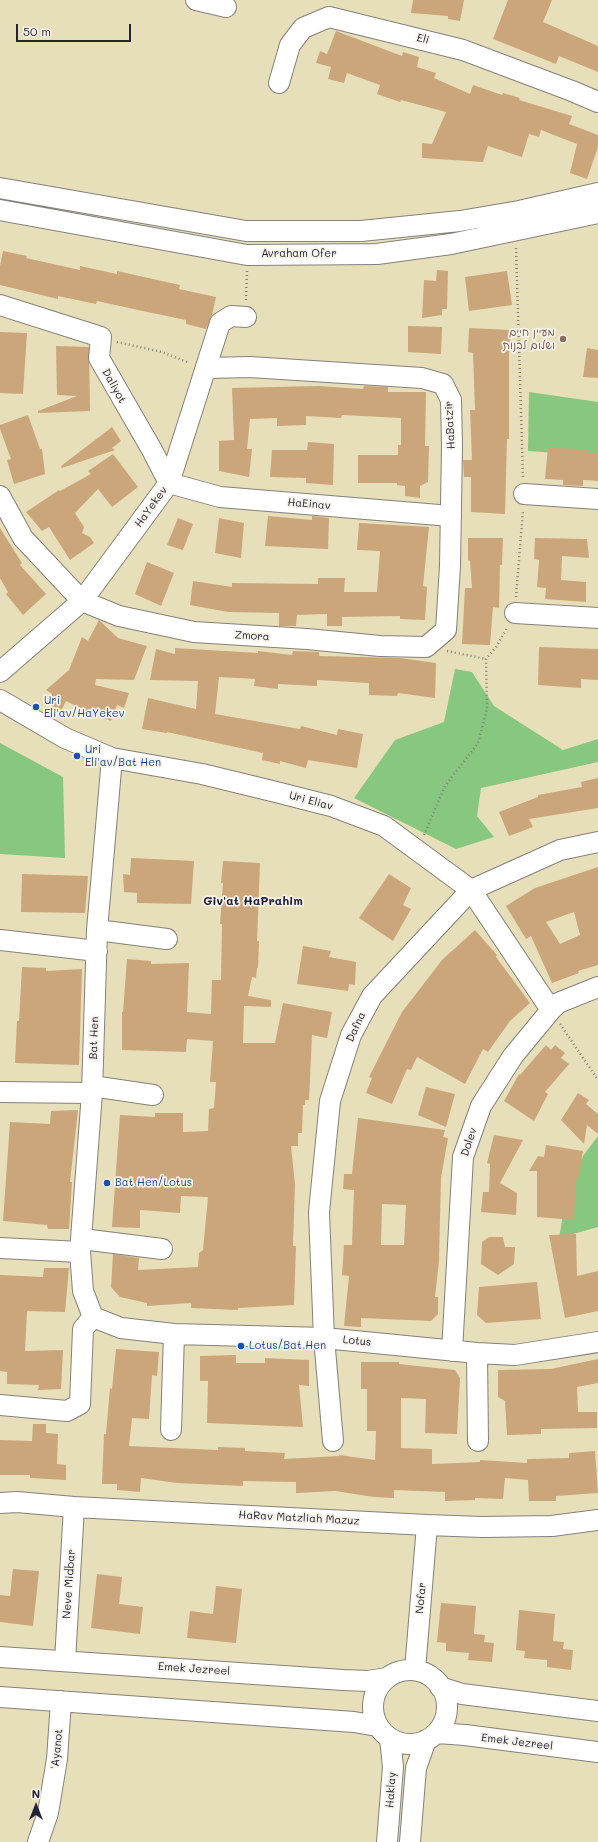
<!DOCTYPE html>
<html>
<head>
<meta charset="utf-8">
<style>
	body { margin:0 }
	#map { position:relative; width:598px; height:1842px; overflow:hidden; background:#e7dfb9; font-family:Mali,sans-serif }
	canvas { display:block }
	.north { position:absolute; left:16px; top:1786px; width:40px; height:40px; -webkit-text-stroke:3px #f7f3e8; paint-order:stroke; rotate:0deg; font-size:11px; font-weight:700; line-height:16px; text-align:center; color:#22223b }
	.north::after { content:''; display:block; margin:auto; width:14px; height:18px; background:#22223b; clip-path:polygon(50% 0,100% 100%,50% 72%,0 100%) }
	.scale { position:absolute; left:16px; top:24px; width:115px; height:18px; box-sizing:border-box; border:2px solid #22223b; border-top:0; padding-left:5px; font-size:12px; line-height:14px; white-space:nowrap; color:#22223b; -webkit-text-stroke:3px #f7f3e8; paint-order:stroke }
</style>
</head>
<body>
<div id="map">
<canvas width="598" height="1842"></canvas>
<div class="north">N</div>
<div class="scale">50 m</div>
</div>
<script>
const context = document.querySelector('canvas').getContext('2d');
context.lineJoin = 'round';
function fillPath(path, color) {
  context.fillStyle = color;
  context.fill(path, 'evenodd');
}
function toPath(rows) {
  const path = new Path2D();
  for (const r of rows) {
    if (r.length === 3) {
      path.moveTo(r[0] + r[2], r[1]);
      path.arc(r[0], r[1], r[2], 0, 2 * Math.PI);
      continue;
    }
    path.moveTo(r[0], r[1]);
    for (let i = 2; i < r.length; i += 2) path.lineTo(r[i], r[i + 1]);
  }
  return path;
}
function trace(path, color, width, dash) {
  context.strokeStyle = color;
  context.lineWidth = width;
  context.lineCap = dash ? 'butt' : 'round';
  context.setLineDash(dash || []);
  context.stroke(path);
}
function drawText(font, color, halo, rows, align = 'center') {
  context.font = font + ' Mali,"Playpen Sans Hebrew",sans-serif';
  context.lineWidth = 3.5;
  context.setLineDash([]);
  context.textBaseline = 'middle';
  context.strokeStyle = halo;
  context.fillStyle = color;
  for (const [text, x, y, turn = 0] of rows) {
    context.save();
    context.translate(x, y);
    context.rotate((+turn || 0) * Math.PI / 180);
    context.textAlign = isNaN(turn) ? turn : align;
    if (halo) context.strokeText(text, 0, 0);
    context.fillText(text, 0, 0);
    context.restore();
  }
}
fillPath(toPath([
	[529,392,598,402,598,456,528,451],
	[455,669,472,672,494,706,563,750,598,739,598,762,481,788,477,816,494,837,456,849,354,798,395,740,444,722],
	[0,743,63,777,65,858,0,854],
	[598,1136,598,1227,559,1238,566,1198,583,1156]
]), '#87c77f');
fillPath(toPath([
	[413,0,464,0,460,21,448,19,448,16,411,13],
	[508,0,552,0,543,22,598,46,598,72,559,56,556,64,493,39],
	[336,31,402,56,403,52,419,57,417,67,436,73,434,78,470,94,473,85,502,95,503,93,520,98,519,100,572,116,569,124,598,135,598,147,587,179,570,173,577,144,541,130,539,137,529,134,522,157,488,146,483,162,422,158,422,143,432,144,446,112,401,100,400,102,377,94,380,85,347,73,344,83,328,79,331,67,316,63,320,51,327,54],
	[3,251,27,256,26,258,80,270,80,266,117,274,117,271,180,285,179,289,216,297,212,315,206,329,186,324,186,320,138,310,97,301,96,304,58,296,58,299,0,285,0,266],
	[437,270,448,271,447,309,442,309,442,315,422,318,424,280,436,281],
	[507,271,512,305,469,311,465,277],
	[408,326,442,327,441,354,408,352],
	[469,328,511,330,509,354,509,439,507,439,505,514,471,512,471,477,464,477,463,460,472,460,470,410,475,410,473,353,468,352],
	[0,332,27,333,23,394,0,393],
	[56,346,89,347,90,411,38,413,38,411,77,396,57,395],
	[587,348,598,350,598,378,583,377],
	[319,386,363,389,364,386,388,387,388,392,426,392,425,446,429,446,428,482,420,486,420,498,405,496,405,486,397,485,397,483,358,483,358,455,398,455,398,445,401,445,401,418,342,415,341,418,306,416,306,425,277,426,277,418,250,419,247,449,252,449,249,477,219,471,219,441,234,440,232,388],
	[28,415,40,449,42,449,45,474,14,484,7,460,11,459,0,429,0,425],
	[112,427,121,441,112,448,115,450,62,468,61,466],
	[308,442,334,444,333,485,306,483,306,478,270,477,272,450,307,450],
	[548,447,587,450,587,453,598,454,598,481,583,480,583,486,563,485,563,480,545,479],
	[113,454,138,487,112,507,98,489,75,513,84,527,82,533,90,537,94,543,70,560,49,527,42,531,26,512,59,490,60,491,91,474,88,471],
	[268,516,312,520,312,516,329,518,328,549,265,546],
	[178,518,193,524,183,550,167,545],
	[219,518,244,523,241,558,215,553],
	[359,523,429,527,423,586,427,587,425,620,400,619,400,616,342,617,342,626,327,626,327,614,297,615,296,626,279,626,279,613,228,612,190,605,193,581,232,587,232,583,318,584,318,578,345,578,344,592,377,592,380,551,357,550],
	[0,528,22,563,20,565,46,594,23,615,6,594,8,592,0,578],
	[468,538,503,538,502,565,500,565,499,608,493,607,490,645,462,644,465,588,472,588,470,561,468,560],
	[535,538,587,539,589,558,562,556,561,580,586,582,586,602,545,599,546,588,537,587,539,560,534,559],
	[147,562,174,573,161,606,135,594],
	[99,620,118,638,147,646,134,680,96,679,95,685,129,693,124,708,117,705,111,721,84,710,66,701,61,711,46,703,52,694,46,690,69,670,82,637,88,641],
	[539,647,598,649,598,680,581,679,581,688,538,685],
	[175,648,258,653,258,651,292,655,293,651,319,652,319,656,400,658,436,663,435,698,398,693,397,696,369,695,369,683,317,680,317,686,278,684,278,689,254,686,255,679,219,677,215,714,300,729,301,726,337,735,338,729,363,734,357,768,308,760,306,768,280,761,280,764,262,760,263,753,167,732,167,733,142,729,148,698,196,709,198,681,150,680,156,649,175,654],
	[598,778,598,808,529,819,533,827,509,836,499,812,538,797,538,795,582,787,581,782],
	[131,858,194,861,191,904,137,903,137,893,124,892,123,874,130,875],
	[223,861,260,863,257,941,259,941,258,968,257,968,256,978,252,977,248,996,271,1000,271,1007,244,1006,243,1043,275,1043,283,1003,332,1012,327,1038,312,1035,309,1100,305,1100,305,1105,303,1105,302,1133,298,1133,298,1146,291,1146,295,1184,293,1246,296,1246,294,1305,238,1308,238,1310,191,1308,191,1303,147,1306,147,1303,120,1297,111,1287,113,1254,139,1258,138,1270,198,1267,199,1253,203,1250,208,1197,181,1196,180,1213,140,1210,140,1228,112,1227,120,1115,155,1117,155,1113,183,1113,183,1132,208,1131,209,1109,214,1108,216,1082,210,1082,213,1041,187,1039,186,1052,122,1050,122,1012,123,1012,127,959,151,961,151,964,189,963,187,1012,211,1014,212,980,221,980,222,924,220,924,223,883,221,883],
	[598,867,598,965,578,971,579,973,552,983,531,936,526,939,506,906,535,888],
	[574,912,580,935,560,944,546,922],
	[22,874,88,876,85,913,21,912],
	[389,874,411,888,403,905,411,909,393,941,359,918],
	[475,930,497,955,496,957,530,1003,510,1021,488,1052,483,1049,465,1084,417,1057,411,1070,407,1069,392,1104,366,1093,372,1078,369,1077,402,1012,442,960],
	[303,946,331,951,329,957,356,962,355,985,349,984,348,991,297,984],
	[22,967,46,968,46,971,82,969,79,1065,15,1063,17,1021,19,1021],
	[546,1045,551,1050,555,1045,565,1053,561,1058,569,1064,545,1092,548,1094,534,1121,504,1101,519,1074,520,1075],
	[426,1087,455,1094,446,1127,418,1115],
	[578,1093,589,1100,586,1104,598,1114,598,1134,587,1125,584,1144,561,1120],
	[78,1110,70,1182,72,1182,69,1229,48,1229,47,1225,3,1221,10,1122,50,1124,51,1111],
	[358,1118,445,1130,443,1137,448,1138,441,1178,439,1261,435,1297,438,1297,438,1314,431,1321,361,1318,361,1327,344,1326,349,1276,342,1275,344,1245,352,1245,354,1190,343,1189,344,1174,352,1174],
	[382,1204,406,1205,404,1245,381,1245],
	[494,1135,523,1140,500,1183,517,1193,516,1215,481,1212,483,1192,489,1192,490,1164,487,1163],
	[546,1145,583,1151,578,1180,576,1180,574,1220,537,1217,537,1171,529,1171,538,1156,544,1157],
	[576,1234,577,1276,598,1271,598,1311,565,1318,549,1235],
	[489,1237,503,1237,505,1247,515,1247,514,1264,498,1275,481,1264,482,1242],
	[44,1268,69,1268,65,1312,27,1311,25,1351,63,1350,61,1389,38,1390,39,1385,7,1384,7,1372,0,1371,0,1275,43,1277],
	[537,1282,541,1319,486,1323,477,1315,479,1287],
	[116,1349,159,1352,157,1376,152,1375,149,1419,132,1418,129,1446,218,1450,218,1447,245,1448,245,1451,285,1453,284,1459,339,1456,339,1455,375,1460,376,1431,367,1431,367,1389,361,1389,361,1362,399,1362,399,1364,455,1370,460,1378,457,1434,425,1433,426,1399,401,1398,401,1448,432,1449,432,1464,480,1462,480,1460,527,1463,527,1459,569,1458,569,1453,595,1451,598,1493,556,1496,556,1501,529,1501,528,1480,505,1478,503,1499,475,1498,475,1500,445,1501,445,1492,394,1490,394,1498,374,1497,335,1491,296,1493,296,1482,243,1481,243,1486,177,1483,141,1478,140,1492,117,1490,117,1484,102,1484,104,1434,106,1434,110,1388,112,1389],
	[236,1355,236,1363,265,1363,265,1358,309,1360,309,1386,299,1385,303,1427,207,1423,208,1381,200,1381,200,1356],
	[598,1359,598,1383,577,1387,578,1412,597,1412,597,1428,541,1429,541,1434,507,1435,505,1401,498,1397,498,1370,551,1369],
	[33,1424,46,1424,46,1433,58,1434,57,1464,66,1465,66,1480,30,1478,30,1475,0,1475,0,1440,32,1441],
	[13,1569,39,1571,33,1626,0,1622,0,1595,10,1596],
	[97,1574,122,1577,119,1604,143,1607,140,1634,91,1628],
	[216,1586,242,1589,236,1643,187,1638,190,1611,213,1614],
	[441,1603,476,1606,474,1634,485,1635,484,1642,494,1643,492,1662,468,1660,469,1653,446,1651,446,1643,437,1642],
	[519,1610,555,1614,553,1641,564,1642,563,1649,573,1650,571,1670,547,1667,547,1660,524,1658,525,1651,516,1650]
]), '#cca67b');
const minor = toPath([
	[196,0,226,7],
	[279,83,290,45,303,28,329,17,463,50,572,91,598,102],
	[0,188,246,231,361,231,460,221,519,211,598,193],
	[0,210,247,255,377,254,451,244,598,213],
	[0,305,101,337,99,358,152,450,169,483,220,497,451,516],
	[524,494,598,499],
	[0,496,23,538,82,601,119,616,194,632,307,639,380,646,426,647,446,630,450,566,452,446,451,400,443,384,422,378,250,367,207,368],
	[515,613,598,618],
	[0,672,82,601,169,483,220,323,231,316,246,317],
	[0,700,65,738,112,758,202,774,272,791,331,806,384,826,471,890,551,1010],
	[97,930,167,939],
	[0,940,97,951],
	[92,1086,153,1095],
	[0,1092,92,1093],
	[82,1239,162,1249],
	[0,1248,80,1252],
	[93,1317,83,1291,80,1252,92,1093,97,930,112,758],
	[93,1317,121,1328,174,1334,324,1338,477,1353,515,1355,598,1342],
	[452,1351,463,1157,481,1106,513,1056,551,1010,558,1003,598,987],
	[477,1353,478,1441],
	[0,1405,67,1411,80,1404,83,1329,93,1317],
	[171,1430,174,1334],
	[333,1441,324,1338,319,1212,330,1101,351,1035,372,996,471,890,560,850,598,842],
	[0,1503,17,1502,74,1507,427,1525,482,1527,552,1526,598,1520],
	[0,1657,343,1680,368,1681,387,1678],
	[65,1661,74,1507],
	[415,1670,427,1525],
	[410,1707,37],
	[440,1687,462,1694,598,1711],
	[0,1697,354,1722,377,1726],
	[437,1733,465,1735,598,1752],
	[38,1842,48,1813,57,1759,61,1701],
	[387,1842,393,1767,390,1738],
	[410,1842,416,1768,426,1740]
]);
trace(minor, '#84807a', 22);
trace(toPath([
	[516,248,523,477],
	[246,300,247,271],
	[117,342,162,352,189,363],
	[516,597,523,510],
	[447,651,486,659],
	[424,835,445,786,478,743,487,709,486,659,496,647,507,628],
	[560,1024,598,1080]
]), '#84807a', 2.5, [1, 3]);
trace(minor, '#fff', 20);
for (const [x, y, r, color] of [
	[563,339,4,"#8d6e63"],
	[36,707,4,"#1a4fb4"],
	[77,756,4,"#1a4fb4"],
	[107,1183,4,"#1a4fb4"],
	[241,1346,4,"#1a4fb4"]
]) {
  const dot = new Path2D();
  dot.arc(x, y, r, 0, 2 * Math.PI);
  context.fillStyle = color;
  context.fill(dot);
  trace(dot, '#f7f3e8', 1.5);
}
drawText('11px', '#22223b', '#f7f3e8', [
	["Eli",423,39,15],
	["Avraham Ofer",299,254],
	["Daliyot",114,386,61],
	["HaBatzir",450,425,-93],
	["HaEinav",309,504,5],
	["HaYekev",151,507,-54],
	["Zmora",252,636,3],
	["Uri Eliav",311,801,15],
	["Dafna",356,1027,-65],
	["Bat Hen",94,1038,-88],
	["Dolev",469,1142,-72],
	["Lotus",357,1341,6],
	["HaRav Matzliah Mazuz",299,1518,3],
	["Neve Midbar",69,1584,-86],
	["Nofar",421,1598,-85],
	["Emek Jezreel",194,1669,4],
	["Emek Jezreel",517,1742,7],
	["'Ayanot",57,1749,-84],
	["Haklay",391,1790,-86]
]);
drawText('11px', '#785e54', '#f7f3e8', [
	["מעיין חיים",555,333],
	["ושלום לבנות",555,346]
], 'right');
drawText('11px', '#164399', '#f7f3e8', [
	["Uri",44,701],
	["Eli'av/HaYekev",44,714],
	["Uri",85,750],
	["Eli'av/Bat Hen",85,763],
	["Bat Hen/Lotus",115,1183],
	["Lotus/Bat Hen",249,1346]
], 'left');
drawText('bold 12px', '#22223b', '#f7f3e8', [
	["Giv'at HaPrahim",253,901]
]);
</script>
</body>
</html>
